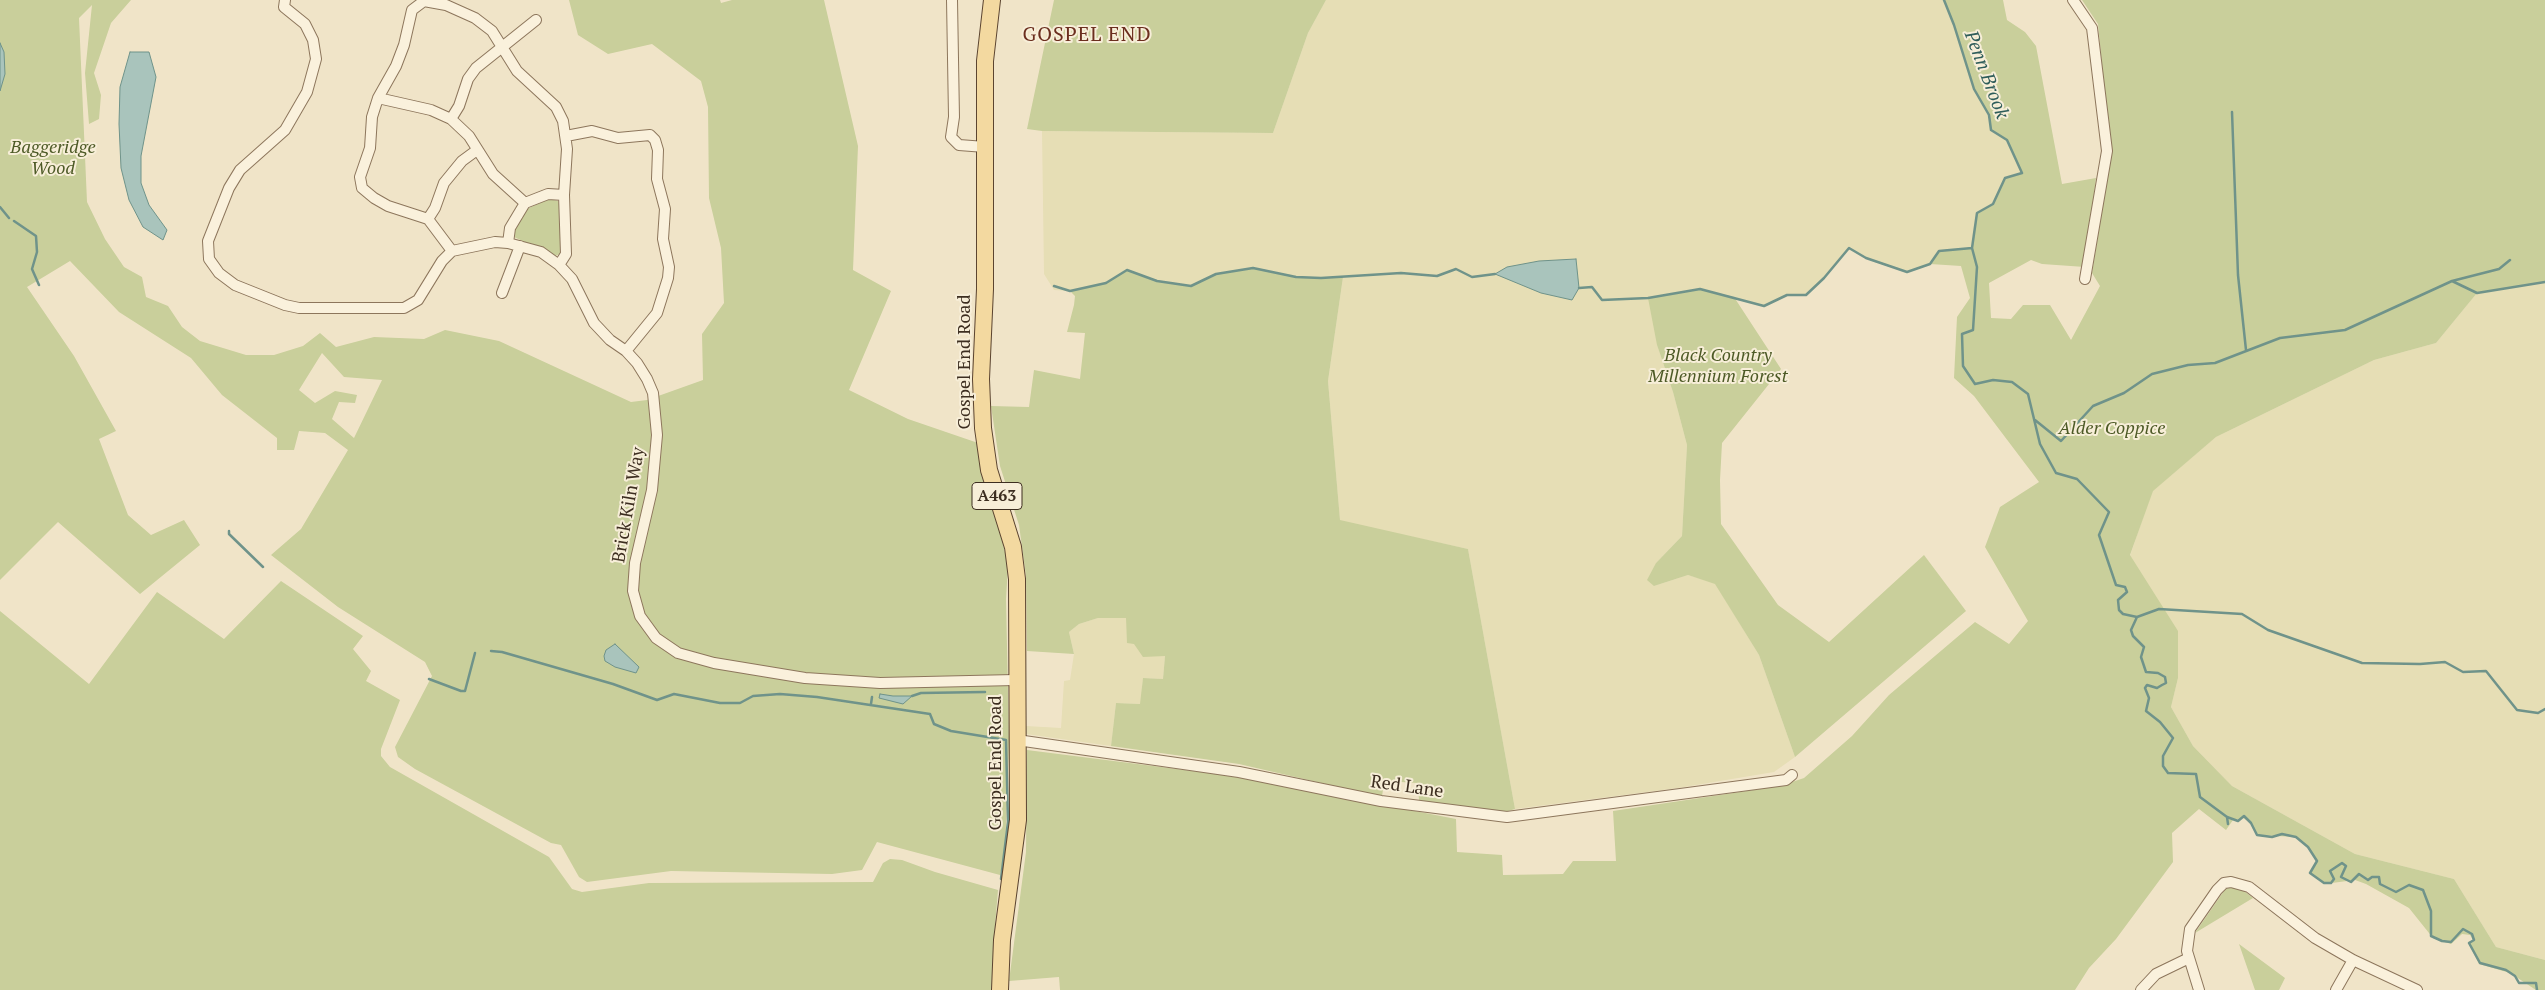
<!DOCTYPE html>
<html>
<head>
<meta charset="utf-8">
<style>
	body { margin:0 }
	canvas { display:block; background:#f0e4c8 }
</style>
</head>
<body>
<canvas width="2545" height="990"></canvas>
<script>
const context = document.querySelector('canvas').getContext('2d');
context.lineJoin = 'round';
function fillPath(path, color) {
  context.fillStyle = color;
  context.fill(path, 'evenodd');
}
function toPath(rows) {
  const path = new Path2D();
  for (const r of rows) {
    path.moveTo(r[0], r[1]);
    for (let i = 2; i < r.length; i += 2) path.lineTo(r[i], r[i + 1]);
  }
  return path;
}
function trace(path, color, width, dash) {
  context.strokeStyle = color;
  context.lineWidth = width;
  context.lineCap = dash ? 'butt' : 'round';
  context.setLineDash(dash || []);
  context.stroke(path);
}
function drawText(font, color, halo, rows, align = 'center') {
  context.font = font + ' "PT Serif",serif';
  context.lineWidth = 4;
  context.setLineDash([]);
  context.textBaseline = 'middle';
  context.strokeStyle = halo;
  context.fillStyle = color;
  for (const [text, x, y, turn = 0] of rows) {
    context.save();
    context.translate(x, y);
    context.rotate((+turn || 0) * Math.PI / 180);
    context.textAlign = isNaN(turn) ? turn : align;
    if (halo) context.strokeText(text, 0, 0);
    context.fillText(text, 0, 0);
    context.restore();
  }
}
fillPath(toPath([
	[1326,0,1944,0,1954,25,1974,89,1989,115,1991,130,2007,140,2022,173,2005,178,1993,204,1977,213,1972,248,1939,251,1930,264,1907,272,1866,258,1849,248,1824,278,1806,295,1787,295,1764,306,1734,297,1657,345,1673,392,1687,445,1682,536,1656,563,1654,586,1688,575,1715,583,1759,655,1795,757,1774,772,1678,788,1515,809,1468,549,1340,521,1328,381,1343,277,1296,277,1253,268,1216,274,1191,286,1157,281,1127,270,1106,283,1070,291,1054,290,1044,274,1042,131,1273,133,1308,33],
	[2545,282,2545,960,2496,947,2454,879,2355,854,2232,786,2193,746,2171,707,2178,678,2130,556,2152,491,2216,437,2374,360,2436,343,2477,293],
	[1098,618,1126,618,1134,644,1165,656,1163,679,1143,678,1141,704,1116,703,1111,746,1026,734,1026,726,1061,728,1064,681,1070,680,1074,654,1069,632,1079,624]
]), '#e6deb5');
fillPath(toPath([
	[0,0,131,0,111,23,94,73,101,95,99,119,89,124,85,73,92,5,79,18,87,202,105,239,124,267,142,277,146,297,168,306,182,327,200,341,246,355,274,355,303,346,320,333,336,347,374,337,424,339,445,330,499,341,631,402,647,400,703,380,702,334,724,303,721,248,709,198,708,107,701,81,652,44,608,54,578,35,569,0,720,0,721,3,732,0,824,0,858,146,853,270,891,291,849,390,908,419,981,444,1008,566,1006,599,1009,741,1005,852,1000,875,877,842,862,870,832,874,671,871,587,882,579,877,561,845,551,843,415,769,398,757,395,747,432,676,425,662,338,607,271,555,301,529,348,450,325,433,299,431,294,450,277,450,277,438,222,395,191,358,119,312,70,261,27,287,74,356,116,431,99,439,128,515,151,535,184,520,200,545,140,594,58,522,0,580],
	[322,353,344,377,382,380,354,438,332,419,339,402,355,403,357,395,335,391,315,403,299,390],
	[1054,0,1326,0,1308,33,1273,133,1042,131,1027,129],
	[1944,0,2003,0,2007,20,2025,32,2036,46,2062,184,2096,178,2085,267,2042,264,2031,260,1989,283,1991,318,2011,319,2023,305,2050,305,2071,340,2100,286,2092,273,2111,156,2098,24,2082,0,2545,0,2545,282,2477,293,2436,343,2374,360,2216,437,2153,491,2130,555,2178,631,2178,678,2171,707,2193,746,2232,786,2355,854,2454,879,2496,947,2545,960,2545,990,2536,990,2510,973,2479,964,2468,942,2473,940,2470,935,2462,934,2451,944,2433,938,2409,908,2366,884,2355,880,2324,884,2311,874,2316,861,2309,847,2296,837,2257,835,2251,823,2243,818,2233,820,2226,830,2199,809,2172,833,2173,862,2116,939,2089,968,2075,990,1060,990,1059,977,1009,981,1026,852,1027,750,1240,777,1456,819,1457,852,1502,855,1503,875,1563,874,1573,861,1616,861,1613,811,1780,786,1804,778,1852,736,1889,695,1975,622,2009,644,2028,621,1985,547,2000,507,2039,482,1974,396,1954,378,1957,317,1970,298,1961,266,1930,264,1939,251,1972,248,1977,213,1993,204,2005,178,2022,173,2007,140,1991,130,1989,115,1974,89,1954,25],
	[549,199,558,201,560,207,562,249,560,254,555,256,514,237,514,230,521,216,529,208],
	[1253,268,1296,277,1343,277,1328,381,1340,520,1468,549,1515,809,1505,812,1419,801,1418,783,1384,781,1382,797,1239,764,1111,746,1116,703,1140,704,1143,678,1163,679,1165,656,1143,657,1134,644,1127,643,1126,618,1098,618,1079,624,1069,632,1074,654,1027,651,1026,576,1019,525,1000,466,991,406,1029,407,1034,370,1080,379,1085,333,1067,332,1074,305,1075,296,1070,291,1106,283,1127,270,1157,281,1191,286,1216,274],
	[1700,289,1734,297,1781,369,1722,443,1720,480,1721,524,1778,605,1829,642,1924,555,1966,611,1795,757,1759,655,1715,584,1688,575,1654,586,1647,580,1656,563,1682,536,1687,445,1673,392,1657,345,1648,298],
	[281,581,363,636,353,649,371,671,366,681,400,700,381,749,381,756,390,767,549,857,572,889,582,892,649,883,873,882,883,863,890,859,902,860,935,872,998,890,993,950,994,990,0,990,0,611,89,684,157,592,224,639],
	[2234,887,2243,890,2253,898,2195,933,2226,888],
	[2239,944,2285,978,2279,990,2255,990]
]), '#c9cf9b');
const water = toPath([
	[0,43,4,52,5,74,0,91,0,43],
	[130,52,149,52,156,77,141,156,141,183,149,205,167,230,163,240,143,227,129,200,121,168,119,124,120,87,130,52],
	[1576,259,1579,288,1572,300,1541,293,1495,274,1507,267,1539,261,1576,259],
	[615,644,639,667,636,673,615,667,605,661,604,656,606,650,615,644],
	[880,694,893,696,912,696,903,704,879,698,880,694]
]);
fillPath(water, '#a9c4bc');
trace(water, '#6f938a', 1);
trace(toPath([
	[1944,0,1954,25,1974,89,1989,115,1991,130,2007,140,2022,173,2005,178,1993,204,1977,213,1972,248,1977,267,1973,330,1962,334,1963,366,1975,384,1993,380,2012,382,2028,394,2040,444,2056,473,2077,479,2109,512,2099,535,2116,585,2125,587,2127,592,2118,600,2119,610,2123,614,2137,617,2131,630,2133,636,2144,647,2141,657,2146,672,2158,673,2165,677,2166,683,2162,685,2157,688,2147,685,2145,688,2149,698,2146,711,2160,722,2173,738,2163,756,2163,766,2168,773,2196,774,2200,797,2227,817,2238,821,2244,816,2251,823,2257,835,2272,837,2282,834,2296,837,2308,847,2317,861,2310,873,2324,883,2331,883,2334,879,2330,871,2342,863,2346,866,2341,877,2351,882,2359,874,2368,880,2372,877,2379,877,2380,884,2396,892,2409,885,2423,890,2431,911,2431,936,2442,941,2451,942,2463,929,2472,934,2474,940,2469,943,2480,963,2506,970,2515,976,2519,983,2536,983,2537,990],
	[2232,112,2238,275,2246,350],
	[0,207,9,218],
	[14,221,36,236,37,252,32,269,39,285],
	[2452,281,2499,269,2510,260],
	[1054,286,1070,291,1106,283,1127,270,1157,281,1191,286,1216,274,1253,268,1296,277,1321,278,1401,273,1437,276,1456,269,1472,277,1495,274],
	[1579,288,1592,287,1602,300,1648,298,1700,289,1764,306,1787,295,1806,295,1824,278,1849,248,1866,258,1907,272,1930,264,1939,251,1972,248],
	[2035,420,2061,441,2093,406,2124,393,2152,374,2188,365,2215,363,2280,338,2345,330,2452,281,2477,293,2545,282],
	[229,531,229,534,263,567],
	[2137,617,2159,609,2242,614,2268,630,2362,663,2420,664,2445,662,2463,672,2486,671,2517,710,2538,713,2545,709],
	[491,651,502,652,613,684,657,700,674,694,720,703,740,703,753,696,780,694,817,697,930,714,934,724,951,731,1006,740,1008,822,1001,879],
	[429,679,461,691,465,691,475,653],
	[912,696,921,693,985,692],
	[871,704,872,697],
	[2227,817,2228,824]
]), '#6f938a', 2.5);
const minor = toPath([
	[285,0,284,7,305,24,313,40,316,59,307,92,285,130,240,170,229,188,208,241,209,259,219,273,235,285,285,305,299,308,404,308,418,300,442,261,452,251,495,242,508,243,541,252,559,265,572,279,594,323,610,340,626,351,637,363,647,379,653,393,657,435,652,490,635,563,633,591,640,616,656,638,678,653,714,663,805,678,880,683,1015,680],
	[952,0,954,117,951,137,959,145,985,147],
	[2073,0,2092,28,2107,151,2085,279],
	[378,98,431,110,451,119,469,136,493,174,525,203],
	[451,119,459,106,468,79,476,68,536,20],
	[566,136,592,131,618,138,650,135,655,140,658,150,657,179,665,209,663,239,669,267,668,278,657,313,626,351],
	[428,219,435,208,444,183,462,161,477,150],
	[508,243,510,228,525,203,548,194,564,195],
	[452,251,428,219,388,206,374,198,362,188,360,177,370,148,372,117,378,98,396,66,404,45,412,10,424,1,446,5,475,18,492,31,517,71,556,107,563,121,567,149,564,195,566,254,559,265],
	[502,293,520,246],
	[1017,740,1239,772,1381,801,1507,817,1786,780,1792,775],
	[2141,990,2156,974,2189,958],
	[2199,990,2187,951,2190,929,2217,890,2224,883,2231,882,2249,887,2315,938,2353,960,2417,990],
	[2336,990,2353,960]
]);
const primary = toPath([
	[992,0,985,61,985,289,981,379,983,428,989,470,1013,547,1017,579,1018,820,1002,940,1000,990]
]);
trace(minor, '#8d765c', 12);
trace(primary, '#5b4430', 18);
trace(minor, '#faf1dc', 10);
trace(primary, '#f3d9a0', 16);
for (const [x, y, w] of [
	[997,496,50]
]) {
  const box = new Path2D();
  box.roundRect(x - w / 2, y - 13.5, w, 27, 4);
  context.fillStyle = '#f7eed8';
  context.fill(box);
  trace(box, '#3d2e20', 1);
}
drawText('bold 16px', '#3d2e20', null, [
	["A463",997,496]
]);
drawText('italic 18px', '#4d5a26', '#f7eed8', [
	["Baggeridge",53,148],
	["Wood",53,169],
	["Black Country",1718,356],
	["Millennium Forest",1718,377],
	["Alder Coppice",2112,429]
]);
drawText('18px', '#3d2e20', '#f7eed8', [
	["Gospel End Road",965,362,-90],
	["Brick Kiln Way",629,505,-80],
	["Gospel End Road",996,763,-90],
	["Red Lane",1407,787,8]
]);
drawText('italic 19px', '#2f5d5a', '#f7eed8', [
	["Penn Brook",1986,75,69]
]);
context.letterSpacing = '1px';
drawText('20px', '#6b2e1e', '#f7eed8', [
	["GOSPEL END",1087,35]
]);
context.letterSpacing = '0px';
</script>
</body>
</html>
